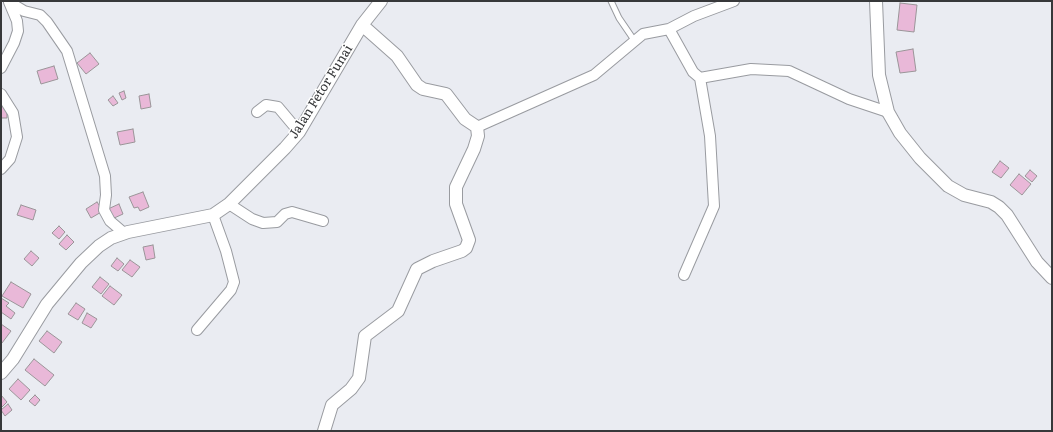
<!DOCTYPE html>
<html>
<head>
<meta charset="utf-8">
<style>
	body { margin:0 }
	#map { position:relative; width:1053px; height:432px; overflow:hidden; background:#eaecf2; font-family:Literata,serif }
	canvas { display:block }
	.frame { position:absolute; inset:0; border:2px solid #37383a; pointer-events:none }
</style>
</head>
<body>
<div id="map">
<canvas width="1053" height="432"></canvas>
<div class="frame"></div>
</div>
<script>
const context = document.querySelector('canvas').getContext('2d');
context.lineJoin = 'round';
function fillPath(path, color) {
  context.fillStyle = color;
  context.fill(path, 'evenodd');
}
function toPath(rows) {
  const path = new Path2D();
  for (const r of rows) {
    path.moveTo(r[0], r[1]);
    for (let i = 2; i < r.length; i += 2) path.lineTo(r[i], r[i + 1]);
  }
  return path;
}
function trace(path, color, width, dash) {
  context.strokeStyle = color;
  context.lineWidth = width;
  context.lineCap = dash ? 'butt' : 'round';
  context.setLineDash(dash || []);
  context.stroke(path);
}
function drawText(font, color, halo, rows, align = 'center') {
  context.font = font + ' Literata,serif';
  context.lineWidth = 3;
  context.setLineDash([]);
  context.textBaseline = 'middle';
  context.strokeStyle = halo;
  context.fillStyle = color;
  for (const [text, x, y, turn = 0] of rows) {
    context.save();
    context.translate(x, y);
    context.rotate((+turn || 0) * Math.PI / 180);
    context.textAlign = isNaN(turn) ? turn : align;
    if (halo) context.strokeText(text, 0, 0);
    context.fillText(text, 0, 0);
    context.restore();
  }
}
const building = toPath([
	[900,3,917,5,914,32,897,30,900,3],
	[913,49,916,71,900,73,896,52,913,49],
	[90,53,99,64,86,74,77,63,90,53],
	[54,66,58,79,41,84,37,71,54,66],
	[124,91,126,98,122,100,119,93,124,91],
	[149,94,151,107,141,109,139,96,149,94],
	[113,96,118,103,113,106,108,100,113,96],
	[1,106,7,106,7,118,1,118,1,106],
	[133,129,135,142,120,145,117,132,133,129],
	[1000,161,1009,168,1001,178,992,172,1000,161],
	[1030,170,1037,176,1032,182,1025,176,1030,170],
	[1019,174,1031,184,1022,195,1010,185,1019,174],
	[143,192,149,207,140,211,138,207,134,208,129,197,143,192],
	[97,202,103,211,91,218,86,209,97,202],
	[119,204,123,214,112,219,108,209,119,204],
	[21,205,36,210,33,220,17,215,21,205],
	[59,226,65,232,59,239,52,233,59,226],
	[67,235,74,242,66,250,59,244,67,235],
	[153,245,155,258,146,260,143,247,153,245],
	[31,251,39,258,32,266,24,259,31,251],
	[117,258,124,264,118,271,111,266,117,258],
	[130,260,140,267,132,277,122,270,130,260],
	[100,277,109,284,101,294,92,287,100,277],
	[11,282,31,294,23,308,2,296,11,282],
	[110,286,122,295,114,305,102,296,110,286],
	[1,298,9,303,6,306,15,313,11,319,1,312,1,298],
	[76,303,85,309,78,320,68,314,76,303],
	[87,313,97,319,91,328,82,323,87,313],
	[1,324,11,331,2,343,1,342,1,324],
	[47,331,62,342,54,353,39,341,47,331],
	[34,359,54,375,45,386,25,370,34,359],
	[18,379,30,390,21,400,9,389,18,379],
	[1,395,7,402,1,408,1,395],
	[35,395,40,400,35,406,29,401,35,395],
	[8,404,12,410,5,416,1,410,8,404]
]);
fillPath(building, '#e9b8d8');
trace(building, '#9a9598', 1);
const service = toPath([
	[611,1,619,18,634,40]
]);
const minor = toPath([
	[9,2,24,11,40,15,47,22,67,51,105,176,106,195,104,210,110,221,124,233],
	[669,29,693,72,700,78,751,69,789,71,849,99,888,112],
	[1,68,14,43,18,31,17,21,9,2],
	[1,94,13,113,17,137,10,159,1,169],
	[257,112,266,105,278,107,299,132],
	[477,127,594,75,643,34,669,29,694,16,734,1],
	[229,204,252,219,263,223,277,222,285,214,292,212,323,221],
	[684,275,714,206,710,136,700,78],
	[197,330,231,290,234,282,226,251,213,215]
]);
const tertiary = toPath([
	[876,1,879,75,888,112,900,133,920,158,948,186,964,195,991,202,999,207,1007,215,1037,262,1052,278],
	[1,373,13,359,47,304,81,263,99,246,111,238,128,232,213,215,229,204,285,148,299,132,362,25,381,1],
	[324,431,332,405,351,389,359,378,365,336,398,311,417,269,433,261,462,251,466,248,469,240,456,204,456,187,474,149,478,136,477,127,465,119,446,94,423,89,417,85,397,56,362,25]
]);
trace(service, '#999ba0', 7);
trace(minor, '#999ba0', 12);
trace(tertiary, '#999ba0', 14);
trace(service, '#fff', 5);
trace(minor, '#fff', 10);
trace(tertiary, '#fff', 12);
drawText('13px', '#37383a', '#fff', [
	["Jalan Fetor Funai",321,92,-58]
]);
</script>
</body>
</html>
